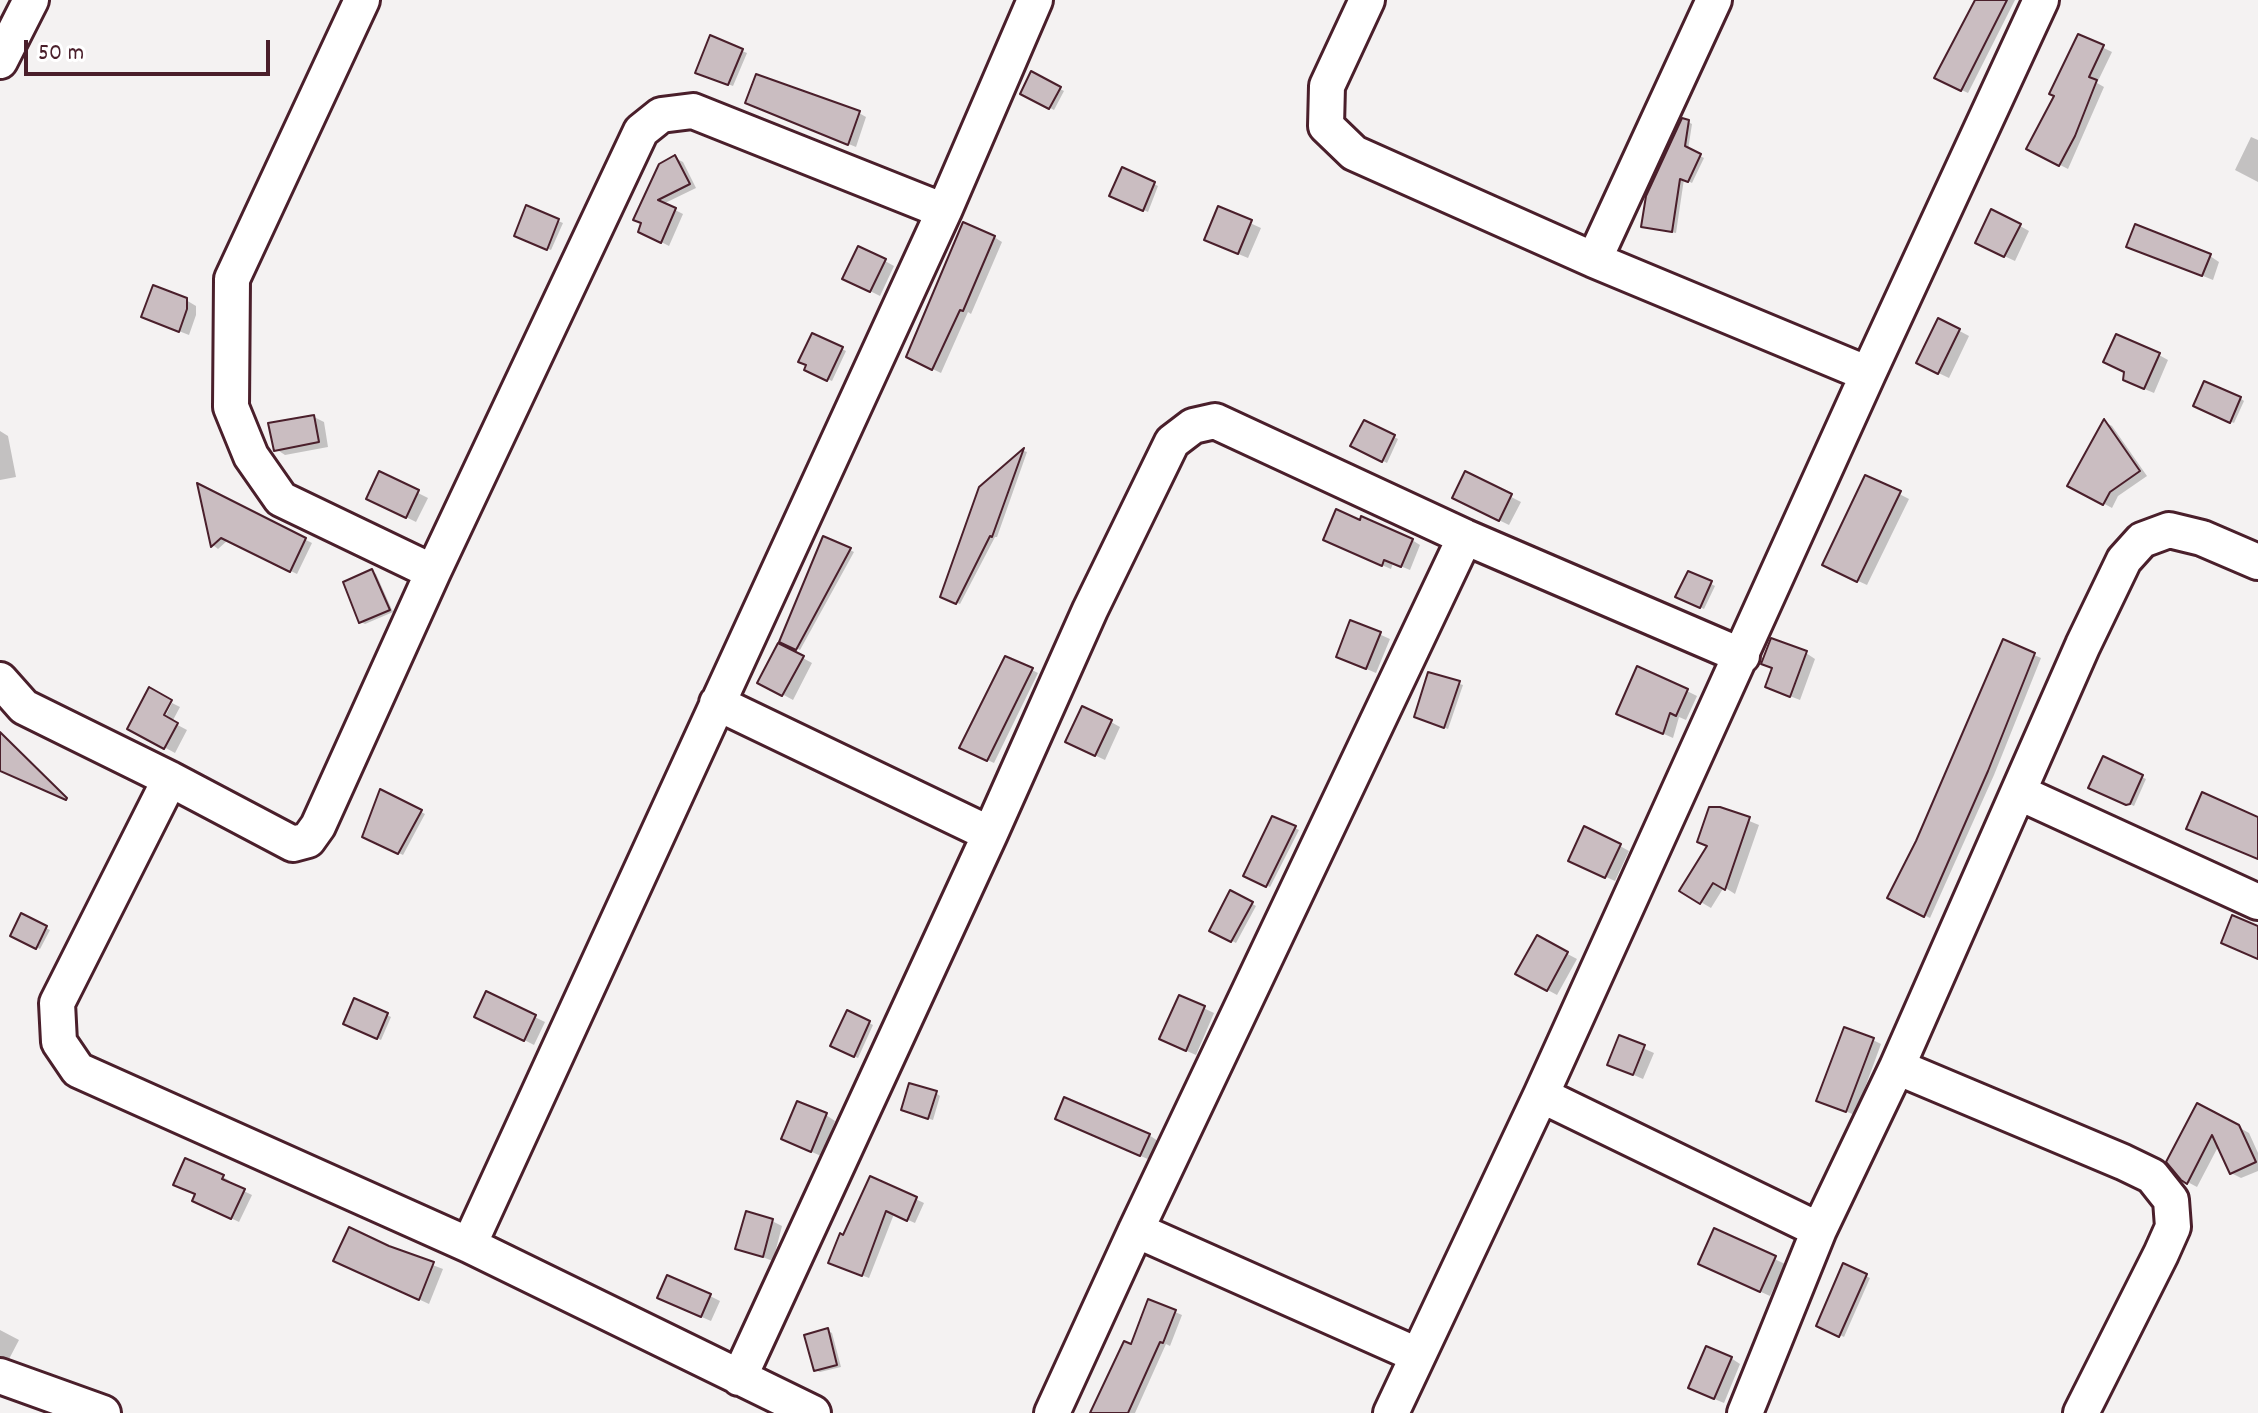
<!DOCTYPE html>
<html>
<head>
<meta charset="utf-8">
<style>
	body { margin:0 }
	#map { position:relative; width:2258px; height:1413px; overflow:hidden; background:#f4f2f2; font-family:Dekko,sans-serif }
	canvas { display:block }
	.scale { position:absolute; left:24px; top:40px; width:246px; height:36px; box-sizing:border-box; border:4px solid #4a1f2b; border-top:0; padding-left:10px; font-size:24px; line-height:28px; white-space:nowrap; color:#4a1f2b; -webkit-text-stroke:6px #fff; paint-order:stroke }
</style>
</head>
<body>
<div id="map">
<canvas width="2258" height="1413"></canvas>
<div class="scale">50 m</div>
</div>
<script>
const context = document.querySelector('canvas').getContext('2d');
context.lineJoin = 'round';
function fillPath(path, color) {
  context.fillStyle = color;
  context.fill(path, 'evenodd');
}
function toPath(rows) {
  const path = new Path2D();
  for (const r of rows) {
    path.moveTo(r[0], r[1]);
    for (let i = 2; i < r.length; i += 2) path.lineTo(r[i], r[i + 1]);
  }
  return path;
}
function trace(path, color, width, dash) {
  context.strokeStyle = color;
  context.lineWidth = width;
  context.lineCap = dash ? 'butt' : 'round';
  context.setLineDash(dash || []);
  context.stroke(path);
}
fillPath(toPath([
	[1980,0,2015,0,1968,93,1943,81],
	[2079,36,2112,52,2097,83,2104,87,2068,169,2029,149,2056,96],
	[711,38,747,53,733,86,701,74],
	[1032,74,1064,91,1054,110,1022,93],
	[755,106,859,113,866,117,856,147],
	[1688,122,1692,124,1688,150,1704,158,1692,183,1684,179,1676,233,1648,228],
	[2251,137,2258,140,2258,182,2235,170],
	[675,158,683,162,696,188,663,204,683,214,669,246,640,231],
	[1123,169,1158,186,1148,212,1112,195],
	[527,208,563,223,551,250,520,237],
	[1219,209,1261,228,1248,258,1217,245],
	[2020,226,2029,231,2015,261,1987,248],
	[994,237,1002,242,971,314,968,312,941,373,916,361],
	[2129,246,2210,256,2219,262,2213,280],
	[885,261,894,266,880,296,854,283],
	[186,300,196,306,196,315,189,335,153,321],
	[1939,320,1969,336,1949,378,1928,368],
	[813,335,846,351,832,381,807,370],
	[2159,355,2168,360,2154,393,2135,385],
	[2240,398,2244,401,2234,423,2200,408],
	[314,417,324,422,328,447,285,455,276,449],
	[1364,422,1398,439,1387,463,1353,445],
	[2105,422,2112,426,2147,476,2118,496,2112,508,2070,485],
	[0,431,8,436,16,477,0,480],
	[1024,451,1027,452,997,537,995,537,960,604,947,599,981,488],
	[380,474,428,498,416,522,378,503],
	[1466,474,1521,502,1509,525,1464,503],
	[1866,477,1909,499,1867,585,1834,570],
	[199,487,312,543,297,574,228,540,218,549,213,545],
	[1412,540,1420,545,1410,570,1393,563,1391,569,1333,544],
	[850,550,854,552,800,650,782,641],
	[372,571,376,574,393,612,365,624,361,622],
	[1689,573,1715,586,1704,609,1678,596],
	[1352,622,1390,639,1376,673,1348,661],
	[2004,642,2041,658,1994,775,1930,918,1890,898,1918,842],
	[779,645,812,663,793,700,760,682],
	[1806,653,1815,659,1800,700,1777,691,1773,669],
	[1032,670,1038,673,994,763,968,751],
	[1429,674,1463,685,1448,729,1420,718],
	[1687,691,1697,696,1686,720,1679,717,1673,738,1628,718],
	[172,703,180,707,172,722,187,730,175,753,129,728,157,723,161,725],
	[1111,722,1120,727,1105,760,1077,747],
	[2104,759,2146,779,2134,806,2091,787],
	[381,791,425,814,403,855,364,836],
	[1720,809,1759,825,1735,894,1724,887,1711,908,1682,891,1709,847],
	[1295,828,1299,830,1270,887,1246,875],
	[1620,846,1629,851,1615,881,1580,865],
	[1231,892,1256,906,1236,943,1212,930],
	[22,916,50,930,40,949,13,935],
	[1537,938,1577,959,1557,995,1518,974],
	[487,994,545,1022,534,1045,484,1019],
	[1180,997,1214,1013,1196,1055,1171,1044],
	[848,1012,873,1025,858,1058,833,1046],
	[387,1015,391,1017,381,1040,345,1023],
	[1620,1038,1654,1053,1643,1079,1620,1069],
	[1873,1040,1881,1044,1855,1115,1827,1104],
	[936,1093,940,1096,933,1120,907,1112],
	[2198,1105,2249,1133,2258,1153,2258,1171,2241,1178,2231,1173,2219,1145,2197,1187,2182,1179],
	[826,1115,835,1121,821,1156,794,1144],
	[1067,1124,1149,1135,1158,1141,1150,1160],
	[223,1177,230,1181,229,1184,252,1195,239,1222,202,1204],
	[871,1178,924,1203,915,1223,894,1214,869,1278,838,1266,844,1237],
	[772,1221,782,1226,773,1261,738,1248],
	[1715,1231,1785,1264,1770,1296,1710,1269],
	[388,1248,443,1269,429,1304,345,1265],
	[1845,1266,1870,1278,1844,1337,1819,1325],
	[710,1296,720,1301,711,1321,669,1303],
	[1175,1312,1182,1315,1170,1346,1166,1344,1135,1413,1090,1413,1132,1346],
	[0,1330,19,1340,8,1361,0,1363],
	[827,1330,832,1333,841,1367,820,1372,815,1370],
	[1731,1358,1740,1364,1724,1403,1700,1393]
]), '#0003');
const building = toPath([
	[1975,0,2007,0,1961,91,1934,78,1975,0],
	[2078,34,2104,45,2089,77,2097,80,2075,136,2059,166,2026,149,2054,96,2049,94,2078,34],
	[710,35,743,49,728,85,695,73,710,35],
	[1031,71,1061,87,1049,109,1020,94,1031,71],
	[756,74,860,111,848,145,745,103,756,74],
	[1682,118,1689,120,1685,146,1701,154,1688,182,1680,179,1672,232,1641,227,1646,196,1682,118],
	[675,155,690,184,658,200,676,208,661,243,638,232,641,223,633,220,659,164,675,155],
	[1122,167,1155,182,1143,211,1109,196,1122,167],
	[526,205,559,219,547,250,514,236,526,205],
	[1218,206,1252,220,1238,254,1204,240,1218,206],
	[1991,209,2021,224,2004,257,1975,243,1991,209],
	[963,222,995,236,963,311,960,310,932,370,906,357,963,222],
	[2135,224,2211,254,2202,276,2126,247,2135,224],
	[858,246,886,259,870,292,842,279,858,246],
	[153,285,187,298,187,309,179,332,141,317,153,285],
	[1938,318,1960,329,1938,374,1916,363,1938,318],
	[812,333,843,347,827,381,804,370,806,365,798,362,812,333],
	[2116,334,2160,353,2144,389,2123,380,2124,372,2103,362,2116,334],
	[2204,381,2241,397,2230,423,2193,406,2204,381],
	[314,415,319,442,274,451,268,423,314,415],
	[2104,419,2140,471,2110,492,2103,505,2067,486,2104,419],
	[1364,420,1395,435,1382,462,1350,446,1364,420],
	[1024,448,992,537,990,536,956,604,940,597,979,487,1024,448],
	[379,471,419,490,406,518,366,499,379,471],
	[1465,471,1512,494,1499,521,1452,498,1465,471],
	[1865,475,1901,491,1857,582,1822,565,1865,475],
	[197,483,306,538,290,572,221,538,211,547,197,483],
	[1336,509,1360,520,1361,516,1413,539,1401,567,1384,560,1382,566,1323,540,1336,509],
	[823,536,851,548,796,650,779,642,823,536],
	[372,569,390,610,359,623,343,582,372,569],
	[1688,571,1712,581,1700,608,1675,597,1688,571],
	[1350,620,1381,632,1366,669,1336,657,1350,620],
	[1771,638,1807,651,1790,697,1765,687,1772,668,1761,664,1771,638],
	[2003,639,2035,653,1988,771,1924,917,1887,898,1916,841,2003,639],
	[778,643,804,656,782,696,757,683,778,643],
	[1005,656,1033,668,987,761,959,748,1005,656],
	[1637,666,1688,689,1676,716,1670,713,1663,734,1616,714,1637,666],
	[1428,672,1460,681,1444,728,1414,717,1428,672],
	[149,687,172,700,164,715,178,723,164,749,127,729,149,687],
	[1082,706,1112,720,1095,756,1065,742,1082,706],
	[0,732,67,798,66,800,0,771,0,732],
	[2103,756,2143,775,2130,804,2126,805,2088,788,2103,756],
	[380,789,422,810,398,854,362,837,380,789],
	[2202,792,2258,817,2258,859,2186,829,2202,792],
	[1709,807,1720,807,1750,817,1725,890,1713,883,1700,904,1679,891,1707,846,1697,842,1709,807],
	[1272,816,1296,826,1266,887,1243,876,1272,816],
	[1584,826,1621,844,1605,878,1568,861,1584,826],
	[1230,890,1253,902,1231,942,1209,931,1230,890],
	[21,913,47,926,36,949,10,936,21,913],
	[2232,915,2258,926,2258,959,2221,943,2232,915],
	[1537,935,1568,952,1547,991,1515,974,1537,935],
	[486,991,536,1015,524,1041,474,1017,486,991],
	[1179,995,1205,1006,1186,1051,1159,1039,1179,995],
	[354,998,388,1013,377,1039,343,1024,354,998],
	[847,1010,870,1021,854,1057,830,1046,847,1010],
	[1844,1027,1874,1038,1846,1112,1816,1101,1844,1027],
	[1619,1035,1645,1045,1633,1075,1607,1065,1619,1035],
	[909,1083,937,1091,928,1119,901,1110,909,1083],
	[1064,1097,1150,1134,1140,1156,1055,1119,1064,1097],
	[797,1101,827,1113,811,1152,781,1139,797,1101],
	[2197,1103,2239,1125,2256,1162,2230,1174,2212,1135,2187,1184,2181,1180,2166,1162,2197,1103],
	[185,1158,224,1175,222,1179,245,1189,231,1219,192,1201,195,1194,173,1185,185,1158],
	[870,1176,917,1197,907,1221,886,1211,862,1276,828,1263,840,1233,843,1235,870,1176],
	[746,1211,773,1219,763,1257,735,1249,746,1211],
	[349,1227,389,1246,434,1262,419,1300,333,1261,349,1227],
	[1714,1228,1776,1256,1760,1292,1698,1264,1714,1228],
	[1843,1263,1867,1274,1839,1337,1816,1326,1843,1263],
	[667,1275,711,1294,701,1317,657,1298,667,1275],
	[1148,1299,1176,1310,1163,1343,1160,1342,1128,1413,1090,1413,1124,1341,1131,1344,1148,1299],
	[828,1328,837,1365,814,1371,804,1335,828,1328],
	[1706,1346,1732,1357,1714,1399,1688,1388,1706,1346]
]);
fillPath(building, '#cabdc1');
trace(building, '#4a1f2b', 2);
const minor = toPath([
	[362,0,232,279,231,407,251,456,281,499,433,572],
	[1367,0,1327,86,1326,126,1354,153,1594,260,1868,374],
	[0,61,31,0],
	[1594,260,1714,0],
	[0,680,24,707,170,779,293,844,308,840,318,826,433,572,641,131,661,115,693,111,944,211],
	[717,703,990,834],
	[170,779,57,1003,59,1042,78,1070,469,1245,813,1413],
	[2020,793,2258,902],
	[1897,1067,2123,1162,2152,1176,2171,1200,2173,1227,2161,1254,2081,1413],
	[1541,1095,1819,1230],
	[1136,1230,1417,1355],
	[469,1245,944,211,1035,0],
	[0,1376,103,1413],
	[739,1378,990,834,1090,610,1172,442,1193,426,1215,421,1465,537,1742,656],
	[1052,1413,1136,1230,1465,537],
	[1391,1413,1541,1095,1868,374,2041,0],
	[1745,1413,1819,1230,1897,1067,2083,645,2124,560,2142,540,2169,530,2202,538,2258,562]
]);
trace(minor, '#4a1f2b', 40);
trace(minor, '#fff', 34);
</script>
</body>
</html>
